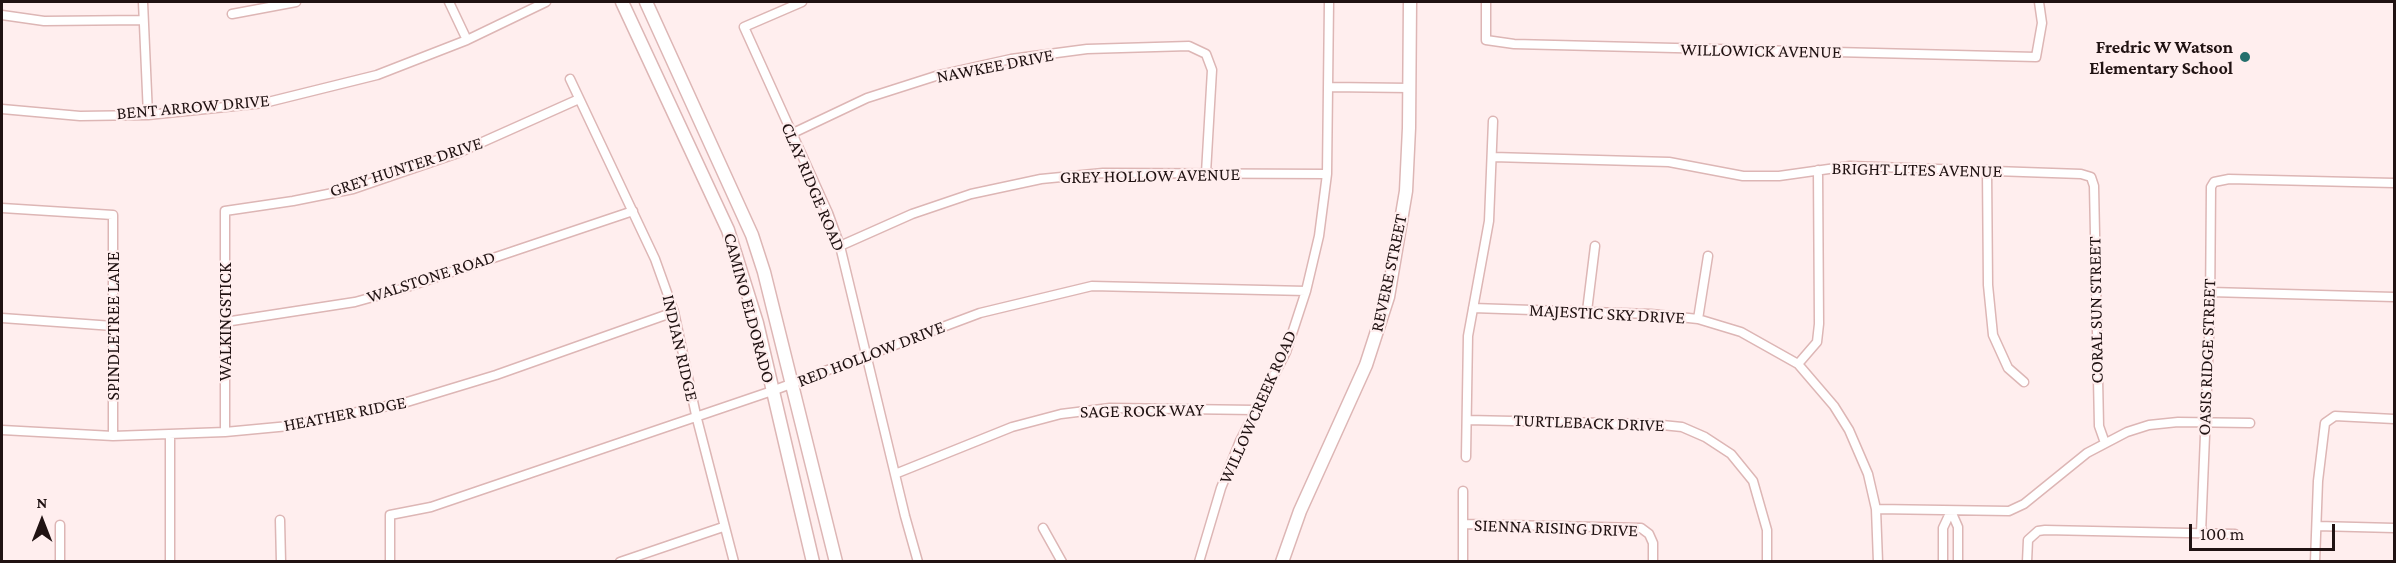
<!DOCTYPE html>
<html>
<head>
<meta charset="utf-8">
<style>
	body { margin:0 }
	#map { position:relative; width:2396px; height:563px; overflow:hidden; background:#fee; font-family:"Crimson Pro",serif }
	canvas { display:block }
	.frame { position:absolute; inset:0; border:3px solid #201212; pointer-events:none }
	.north { position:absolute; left:12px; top:491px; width:60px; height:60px; -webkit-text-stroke:4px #fee; paint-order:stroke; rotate:0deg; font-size:16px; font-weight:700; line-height:24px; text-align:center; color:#201212 }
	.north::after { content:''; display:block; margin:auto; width:21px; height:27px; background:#201212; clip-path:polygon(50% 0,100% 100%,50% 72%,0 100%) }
	.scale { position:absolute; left:2189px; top:524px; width:146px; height:27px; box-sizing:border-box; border:3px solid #201212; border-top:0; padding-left:8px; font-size:18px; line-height:21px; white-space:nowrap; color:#201212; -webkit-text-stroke:4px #fee; paint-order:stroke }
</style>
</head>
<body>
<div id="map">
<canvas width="2396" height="563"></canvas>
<div class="frame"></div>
<div class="north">N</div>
<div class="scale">100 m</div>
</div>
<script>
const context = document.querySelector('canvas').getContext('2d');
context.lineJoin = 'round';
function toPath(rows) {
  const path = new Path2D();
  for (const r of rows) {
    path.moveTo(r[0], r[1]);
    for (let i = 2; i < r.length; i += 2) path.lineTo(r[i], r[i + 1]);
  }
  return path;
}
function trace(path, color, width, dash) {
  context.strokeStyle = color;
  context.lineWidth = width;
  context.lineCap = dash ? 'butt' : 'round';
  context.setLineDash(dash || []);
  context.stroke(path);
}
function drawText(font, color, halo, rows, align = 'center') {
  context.font = font + ' "Crimson Pro",serif';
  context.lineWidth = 4.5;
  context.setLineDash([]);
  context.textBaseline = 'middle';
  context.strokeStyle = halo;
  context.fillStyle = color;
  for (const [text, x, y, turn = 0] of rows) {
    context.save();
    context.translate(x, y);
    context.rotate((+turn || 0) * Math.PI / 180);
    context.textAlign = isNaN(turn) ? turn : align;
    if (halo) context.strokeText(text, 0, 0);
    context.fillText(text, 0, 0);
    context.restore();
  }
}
const street = toPath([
	[143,2,148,115],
	[449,2,467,40],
	[802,2,744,27,828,213,840,246,905,516,918,562],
	[1486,2,1486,40,1514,44,2036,57,2042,23,2039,2],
	[232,14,296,2],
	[2,15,44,21,143,20],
	[570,79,655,259,674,312,696,415,734,562],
	[1329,87,1410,88],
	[2,109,80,116,148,115,264,103,377,75,467,40,546,2],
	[791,134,867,98,939,75,1011,59,1087,49,1189,46,1206,54,1212,70,1206,173],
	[1493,157,1669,162,1743,176,1779,176,1850,166,2081,174,2091,177,2094,186,2099,426,2105,443],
	[1987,170,1988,285,1993,335,2008,368,2024,382],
	[2,208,113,215,113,436],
	[840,246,912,214,971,194,1041,179,1103,173,1327,174],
	[2210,292,2394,297],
	[1473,308,1651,314,1698,319,1741,332,1798,364,1834,406,1849,430,1868,474,1876,509,1878,562],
	[1587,311,1595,246],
	[2,318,113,326],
	[1698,319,1708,256],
	[225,322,355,302,398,290,633,211],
	[1798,364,1817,342,1819,324,1818,170],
	[1467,420,1652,424,1682,427,1705,437,1731,454,1753,481,1767,530,1767,562],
	[2,430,113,436,225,432,289,426,407,402,496,375,674,312],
	[225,432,225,211,293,201,353,189,458,153,579,99],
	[170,436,170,562],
	[1466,457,1468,336,1489,221,1493,121],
	[895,474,1012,427,1061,414,1110,408,1255,410],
	[1876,509,2009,511,2024,504,2087,453,2127,432,2149,425,2178,422,2250,423],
	[1951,511,1958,527,1958,562],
	[280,520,281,562],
	[1463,524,1641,528,1649,534,1653,543,1653,562],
	[60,525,60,562],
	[2317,526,2394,528],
	[1043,528,1062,562],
	[2201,533,2210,313,2211,187,2214,182,2229,179,2394,183],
	[390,562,390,515,431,507,772,391,980,313,1092,286,1306,291],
	[620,562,723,527],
	[1199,562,1221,488,1240,441,1286,352,1306,291,1319,236,1327,174,1329,2],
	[1463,562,1463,491],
	[1943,562,1943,528,1951,511],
	[2027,562,2028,540,2038,531,2045,530,2235,534],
	[2315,562,2318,481,2325,423,2335,416,2394,419]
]);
const secondary = toPath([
	[622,2,728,230,757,323,813,562],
	[646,2,752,235,764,272,836,562],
	[1282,562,1300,511,1366,365,1388,297,1406,191,1409,128,1410,2]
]);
trace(street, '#ddb6b5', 11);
trace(secondary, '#ddb6b5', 15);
trace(street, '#fff', 8);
trace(secondary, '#fff', 12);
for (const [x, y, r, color] of [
	[2245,57,6,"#246f6c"]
]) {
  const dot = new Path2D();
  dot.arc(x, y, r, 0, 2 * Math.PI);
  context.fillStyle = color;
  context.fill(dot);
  trace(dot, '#fee', 2);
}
drawText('bold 18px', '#201212', '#fee', [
	["Fredric W Watson",2233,47],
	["Elementary School",2233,68]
], 'right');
drawText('18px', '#201212', '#fee', [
	["WILLOWICK AVENUE",1761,51,1],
	["NAWKEE DRIVE",995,66,-11],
	["BENT ARROW DRIVE",193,107,-5],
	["GREY HUNTER DRIVE",406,167,-18],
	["BRIGHT LITES AVENUE",1917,170,1],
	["GREY HOLLOW AVENUE",1150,176,-1],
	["CLAY RIDGE ROAD",813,187,67],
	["REVERE STREET",1389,273,-78],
	["WALSTONE ROAD",431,277,-18],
	["CAMINO ELDORADO",749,308,75],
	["CORAL SUN STREET",2096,310,-91],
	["MAJESTIC SKY DRIVE",1607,314,3],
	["WALKINGSTICK",225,322,-90],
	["SPINDLETREE LANE",113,326,-90],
	["INDIAN RIDGE",680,348,77],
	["RED HOLLOW DRIVE",871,354,-21],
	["OASIS RIDGE STREET",2207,357,-88],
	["WILLOWCREEK ROAD",1258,407,-66],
	["SAGE ROCK WAY",1142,411,-1],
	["HEATHER RIDGE",345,414,-11],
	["TURTLEBACK DRIVE",1589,423,2],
	["SIENNA RISING DRIVE",1556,528,2]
]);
</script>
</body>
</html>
